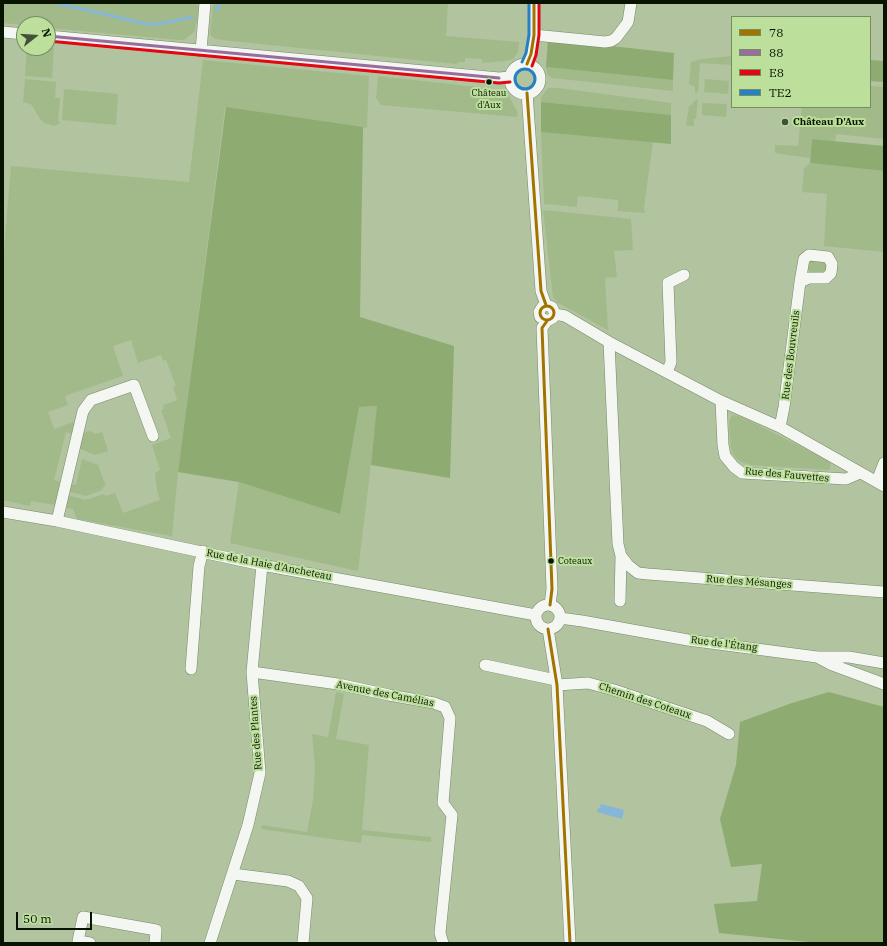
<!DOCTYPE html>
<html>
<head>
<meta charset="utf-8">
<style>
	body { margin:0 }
	#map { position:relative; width:887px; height:946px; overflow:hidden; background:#b1c39f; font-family:"IBM Plex Serif",serif }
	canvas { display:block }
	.frame { position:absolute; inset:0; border:4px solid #081400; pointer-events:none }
	.legend { position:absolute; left:731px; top:16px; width:140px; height:92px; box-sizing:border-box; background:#bcdf9c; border:1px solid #748e5e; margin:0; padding:5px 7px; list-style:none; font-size:12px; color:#081400 }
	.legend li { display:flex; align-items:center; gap:8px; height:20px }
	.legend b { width:20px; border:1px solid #748e5e }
	.north { position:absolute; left:16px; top:16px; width:40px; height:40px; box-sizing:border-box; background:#bcdf9c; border:1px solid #748e5e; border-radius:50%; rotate:73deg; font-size:11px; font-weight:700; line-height:16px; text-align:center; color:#081400 }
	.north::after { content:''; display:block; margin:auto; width:14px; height:18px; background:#435138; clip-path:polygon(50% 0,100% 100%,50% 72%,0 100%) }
	.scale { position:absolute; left:16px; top:912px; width:76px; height:18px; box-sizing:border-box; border:2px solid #081400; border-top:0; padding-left:5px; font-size:12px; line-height:14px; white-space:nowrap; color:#081400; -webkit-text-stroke:3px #bcdf9c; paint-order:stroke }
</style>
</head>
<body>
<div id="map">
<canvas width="887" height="946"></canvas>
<div class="frame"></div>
<ul class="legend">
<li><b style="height:5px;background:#a37300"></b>78</li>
<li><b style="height:5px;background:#986da0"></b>88</li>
<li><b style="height:5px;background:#e30613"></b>E8</li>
<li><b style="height:5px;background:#2581c4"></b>TE2</li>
</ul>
<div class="north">N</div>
<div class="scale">50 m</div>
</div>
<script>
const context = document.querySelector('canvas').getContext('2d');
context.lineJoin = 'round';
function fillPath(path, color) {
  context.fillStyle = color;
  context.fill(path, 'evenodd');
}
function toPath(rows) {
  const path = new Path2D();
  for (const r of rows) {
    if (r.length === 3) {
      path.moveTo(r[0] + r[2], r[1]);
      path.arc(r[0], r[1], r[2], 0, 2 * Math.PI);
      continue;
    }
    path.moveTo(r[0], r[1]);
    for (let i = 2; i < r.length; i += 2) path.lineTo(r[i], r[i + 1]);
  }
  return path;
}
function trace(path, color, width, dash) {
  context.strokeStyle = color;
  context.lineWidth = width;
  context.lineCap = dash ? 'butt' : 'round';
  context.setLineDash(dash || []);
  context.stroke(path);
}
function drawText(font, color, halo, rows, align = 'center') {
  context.font = font + ' "IBM Plex Serif",serif';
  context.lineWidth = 4;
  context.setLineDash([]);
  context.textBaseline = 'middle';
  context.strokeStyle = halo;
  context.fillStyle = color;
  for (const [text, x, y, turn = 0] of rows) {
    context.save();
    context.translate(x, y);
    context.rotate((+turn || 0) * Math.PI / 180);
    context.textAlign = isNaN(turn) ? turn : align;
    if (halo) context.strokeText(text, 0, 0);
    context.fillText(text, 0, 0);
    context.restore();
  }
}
fillPath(toPath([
	[3,3,198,3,198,16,194,32,184,40,179,40,48,28,48,24,24,24,24,25,3,23],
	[213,3,448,3,446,36,519,42,518,52,513,59,505,61,482,63,482,59,465,58,465,62,459,62,456,64,231,41,216,39,211,36,210,33],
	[27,48,54,48,52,78,25,76],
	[732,56,732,65,700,63,698,93,695,92,695,87,689,84,691,62,702,59],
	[203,60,369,76,367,128,225,107,178,472,172,536,77,519,73,509,66,508,67,495,85,500,104,494,106,496,115,493,123,513,160,500,157,490,155,473,160,470,152,445,171,438,161,410,164,409,163,405,177,400,173,387,176,386,166,360,163,361,161,355,138,363,131,340,113,346,123,376,65,396,68,405,48,412,54,429,73,422,75,427,72,434,66,432,54,480,60,482,55,505,31,501,30,506,3,500,3,262,11,166,189,182],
	[546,67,673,80,673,91,552,78,547,74],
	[378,76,476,87,495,93,502,92,509,96,512,102,518,113,517,117,381,105,376,98],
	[25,79,56,82,55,98,60,98,58,122,62,122,54,126,44,123,40,119,32,105,23,102],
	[705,79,729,81,728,94,704,92],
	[870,86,884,87,884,139,836,134,835,141,812,139,810,158,775,153,775,145,798,146,802,107,870,107],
	[549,88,559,88,671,103,671,115,541,102,541,98,546,90],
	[64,89,118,94,116,125,62,120],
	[695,100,698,100,696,119,694,119,694,126,686,126,689,106,692,105],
	[702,103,727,104,726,117,702,115],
	[541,132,653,142,644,207,645,213,618,211,618,200,578,196,577,207,544,204],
	[810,163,884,171,884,252,824,246,827,194,802,192,804,168],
	[543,210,631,219,633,250,614,251,617,277,605,278,608,330,558,303,553,297],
	[812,260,820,260,826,263,827,269,825,273,811,273,808,269,807,264],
	[378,406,358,571,230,543,239,482,340,514,359,407],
	[734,415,742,417,831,462,829,470,751,465,741,462,735,457,731,449,729,421,731,417],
	[89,431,96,434,102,432,108,451,95,455,78,448,83,433],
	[82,459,98,465,106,486,103,487,102,490,86,496,67,491,70,484,76,485],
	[336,692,344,694,336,739,369,745,362,830,431,837,431,842,362,835,361,843,261,829,262,825,307,832,313,800,315,768,312,734,328,737]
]), '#a2ba8a');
fillPath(toPath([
	[548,39,674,53,673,80,546,67],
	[870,60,884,61,884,82,870,81],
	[541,102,671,115,671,144,541,132],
	[226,107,363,127,360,317,454,346,450,478,371,465,377,406,359,407,340,514,239,482,178,472],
	[812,139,884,146,884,171,810,163],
	[829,692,884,707,884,943,819,943,719,933,714,904,757,901,762,864,731,867,720,819,736,765,740,722,792,703]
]), '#8eab71');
fillPath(toPath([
	[601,804,624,810,622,819,597,812,598,808,600,808]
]), '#86b6d8');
trace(toPath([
	[56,3,147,24,157,24,170,22,192,17],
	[216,11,221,3]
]), '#86b6d8', 3);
const minor = toPath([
	[3,32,24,34],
	[534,35,605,42,611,41,616,38,628,22,631,3],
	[48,36,499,78,510,77],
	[201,51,205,3],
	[527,64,531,54,534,35,534,3],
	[525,79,15],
	[527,93,541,291,546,305],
	[555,314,565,316,609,342,721,401,780,427,884,486],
	[547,321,540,317,539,312,542,307,546,305,552,307,555,314,553,318,547,321,542,328,552,589,550,605],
	[609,342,618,544,621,556,628,565,638,573,648,574,884,592],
	[667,372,671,362,668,283,684,275],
	[721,401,723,445,725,456,734,467,742,473,846,479,860,473],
	[780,427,784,407,800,282,804,259,809,255,828,257,832,264,831,273,826,278,809,278,800,282],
	[877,481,884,463],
	[3,512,57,521,262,565,536,615],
	[57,521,83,411,91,400,134,385,153,436],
	[620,601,621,556],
	[548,617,12],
	[560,618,582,621,688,640,817,657,830,664,884,684],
	[548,629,557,685,570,943],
	[818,657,849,657,884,663],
	[485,665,556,680],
	[191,669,199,566,203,551],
	[252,672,338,684,389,695,434,703,445,707,450,718,443,803,452,815,440,933,443,943],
	[557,685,588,683,614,690,707,721,729,734],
	[233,874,288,881,299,886,307,898,303,943],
	[90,943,78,941,83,917,156,930,155,943],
	[210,943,248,825,260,773,252,672,262,565]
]);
trace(minor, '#79876b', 12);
trace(minor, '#f3f6f1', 11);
trace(toPath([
	[527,64,531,54,534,35,534,3],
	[527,93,541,291,546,305],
	[547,313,7],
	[547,321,542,328,552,589,550,605],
	[548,629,557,685,570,943]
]), '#a37300', 3);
trace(toPath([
	[48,36,499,78]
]), '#986da0', 3);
trace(toPath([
	[48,41,499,83,510,82],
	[532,66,536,55,539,35,539,3]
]), '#e30613', 3);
trace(toPath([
	[522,62,526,53,529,35,529,3],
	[525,79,10]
]), '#2581c4', 3);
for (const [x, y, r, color] of [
	[489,82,3.5,"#081400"],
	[785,122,4,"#435138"],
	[551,561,3.5,"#081400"]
]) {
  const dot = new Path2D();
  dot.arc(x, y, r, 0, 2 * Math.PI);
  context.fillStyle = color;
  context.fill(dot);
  trace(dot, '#bcdf9c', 1.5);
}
drawText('9px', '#081400', '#bcdf9c', [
	["Château",489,93],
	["d'Aux",489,105],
	["Coteaux",558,561,"left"]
]);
drawText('bold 10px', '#081400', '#bcdf9c', [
	["Château D'Aux",793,122]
], 'left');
drawText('10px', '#081400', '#bcdf9c', [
	["Rue des Bouvreuils",791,355,-83],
	["Rue des Fauvettes",787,475,5],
	["Rue de la Haie d'Ancheteau",269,565,11],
	["Rue des Mésanges",749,582,4],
	["Rue de l'Étang",724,644,7],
	["Avenue des Camélias",385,694,11],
	["Chemin des Coteaux",645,701,18],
	["Rue des Plantes",256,733,-94]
]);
</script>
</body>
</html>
